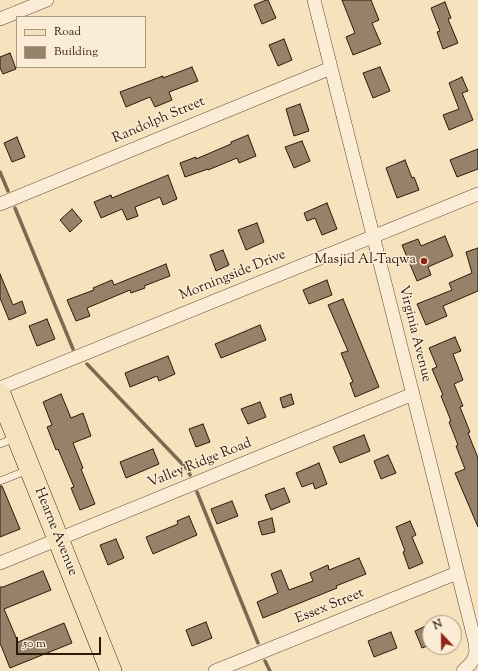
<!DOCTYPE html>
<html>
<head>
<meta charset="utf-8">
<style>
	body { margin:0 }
	#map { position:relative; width:478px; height:671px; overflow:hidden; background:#f7e2be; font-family:"Sorts Mill Goudy",serif }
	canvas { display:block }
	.legend { position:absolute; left:16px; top:16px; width:130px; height:52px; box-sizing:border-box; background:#faecd5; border:1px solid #a89884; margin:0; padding:5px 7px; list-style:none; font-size:12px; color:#2c1a0b }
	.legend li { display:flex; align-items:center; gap:8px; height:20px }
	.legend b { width:20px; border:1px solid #a89884 }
	.north { position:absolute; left:422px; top:615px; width:40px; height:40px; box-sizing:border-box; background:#faecd5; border:1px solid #a89884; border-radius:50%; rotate:338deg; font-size:11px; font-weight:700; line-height:16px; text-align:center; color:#2c1a0b }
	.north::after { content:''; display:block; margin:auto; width:14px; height:18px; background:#8f2418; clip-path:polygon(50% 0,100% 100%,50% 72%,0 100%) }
	.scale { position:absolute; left:16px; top:637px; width:85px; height:18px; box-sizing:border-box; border:2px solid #2c1a0b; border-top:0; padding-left:5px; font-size:12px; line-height:14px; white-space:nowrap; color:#2c1a0b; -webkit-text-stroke:3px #faecd5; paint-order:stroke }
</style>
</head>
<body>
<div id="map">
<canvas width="478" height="671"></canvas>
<ul class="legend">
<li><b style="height:5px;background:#f7e2be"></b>Road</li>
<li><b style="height:11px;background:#968268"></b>Building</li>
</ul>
<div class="north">N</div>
<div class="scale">50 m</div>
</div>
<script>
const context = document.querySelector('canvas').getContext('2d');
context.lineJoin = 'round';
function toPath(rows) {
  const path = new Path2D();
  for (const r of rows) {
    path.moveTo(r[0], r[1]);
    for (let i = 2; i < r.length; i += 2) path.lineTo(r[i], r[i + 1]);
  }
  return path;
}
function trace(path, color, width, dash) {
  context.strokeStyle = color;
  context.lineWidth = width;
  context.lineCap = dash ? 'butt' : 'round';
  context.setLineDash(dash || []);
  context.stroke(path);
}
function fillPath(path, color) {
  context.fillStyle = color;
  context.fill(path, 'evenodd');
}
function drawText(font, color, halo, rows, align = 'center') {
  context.font = font + ' "Sorts Mill Goudy",serif';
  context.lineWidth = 3;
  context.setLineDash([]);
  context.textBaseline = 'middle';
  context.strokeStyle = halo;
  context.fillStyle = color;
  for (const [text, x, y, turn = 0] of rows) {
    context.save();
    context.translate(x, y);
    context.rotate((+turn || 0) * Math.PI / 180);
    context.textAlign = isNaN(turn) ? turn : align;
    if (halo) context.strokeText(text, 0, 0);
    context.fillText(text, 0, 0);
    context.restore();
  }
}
trace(toPath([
	[0,172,8,191],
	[15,208,73,349],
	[87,364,188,470,190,475],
	[197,492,258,643],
	[265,661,270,671]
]), '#7c6952', 3.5);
const building = toPath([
	[266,0,268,0,276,18,262,24,254,5,266,0],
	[342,0,371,0,379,20,372,23,381,44,353,55,346,37,355,33,342,0],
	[445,2,451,18,448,19,458,43,443,49,437,32,440,31,431,8,445,2],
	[284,39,292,60,278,66,269,45,284,39],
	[10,53,16,69,3,74,0,68,0,57,10,53],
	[192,67,198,81,169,92,172,100,155,107,150,97,126,107,120,92,163,76,163,78,192,67],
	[380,67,390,91,373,98,363,73,380,67],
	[462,77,468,91,462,93,473,120,449,130,443,115,459,109,449,83,462,77],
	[300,104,309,131,294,136,286,109,300,104],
	[248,135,256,156,239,163,237,158,208,170,208,169,185,177,180,163,196,157,196,159,231,144,231,142,248,135],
	[17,137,25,157,12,162,4,143,17,137],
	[302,141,310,161,294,168,285,147,302,141],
	[478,149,478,169,457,177,450,160,478,149],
	[405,160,412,178,414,177,419,190,397,198,386,168,405,160],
	[168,175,177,199,163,205,160,197,135,207,138,216,127,220,122,209,101,218,94,202,111,195,112,198,168,175],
	[327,203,337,229,322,235,315,218,307,221,304,213,327,203],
	[72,209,82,221,70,232,60,220,72,209],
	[257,223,264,242,246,250,238,230,257,223],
	[445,236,453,256,428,267,431,275,417,281,402,245,418,239,421,246,445,236],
	[478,248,478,291,443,306,447,316,426,325,417,304,452,290,449,283,472,273,466,252,478,248],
	[223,250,229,265,216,271,210,255,223,250],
	[166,264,170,276,144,286,145,288,131,293,130,290,87,308,90,316,76,321,67,300,94,290,93,288,112,280,114,285,166,264],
	[0,274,13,305,22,301,26,313,9,320,0,298,0,274],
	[327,280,332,295,309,304,303,290,327,280],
	[343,299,379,387,355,397,350,383,353,382,341,353,348,351,328,305,343,299],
	[47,319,55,339,37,346,29,326,47,319],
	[260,325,266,340,221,358,215,344,260,325],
	[455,337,461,351,453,354,463,380,454,384,463,406,460,407,470,432,468,433,478,458,478,527,455,473,465,469,456,446,458,445,449,422,451,421,441,396,443,395,432,369,437,367,429,348,455,337],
	[168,356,175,374,159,381,157,376,130,387,125,373,168,356],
	[61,394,71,418,83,413,91,436,73,443,83,468,81,469,95,504,80,510,71,488,74,487,58,449,56,450,47,427,52,425,43,402,61,394],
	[291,394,294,404,283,408,280,398,291,394],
	[260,402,266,417,248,424,241,409,260,402],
	[203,424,210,442,196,447,189,429,203,424],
	[364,435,370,451,340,463,333,447,364,435],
	[153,449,159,464,126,478,120,462,153,449],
	[388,455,396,473,381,479,374,461,388,455],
	[319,463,327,484,315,489,313,483,302,487,296,473,319,463],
	[0,486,2,486,20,529,0,537,0,486],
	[284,488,290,502,271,510,265,495,284,488],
	[232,501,238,516,217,524,211,509,232,501],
	[189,516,197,535,153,554,146,537,178,524,177,521,189,516],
	[272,518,275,532,262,535,258,522,272,518],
	[410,521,416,535,412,537,423,563,409,569,403,552,405,551,396,527,410,521],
	[116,539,124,558,108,565,100,545,116,539],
	[359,558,366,574,336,586,337,588,263,618,257,602,278,593,271,574,281,570,289,590,313,581,310,573,328,565,329,570,359,558],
	[43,571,51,590,4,609,18,642,64,623,72,643,10,668,0,643,0,587,3,587,43,571],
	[206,622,212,638,192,646,186,630,206,622],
	[430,624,430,645,422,648,415,631,430,624],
	[391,632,397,648,374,657,368,641,391,632]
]);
fillPath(building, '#968268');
trace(building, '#2c1a0b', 1);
const service = toPath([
	[0,444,17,437],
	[0,481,28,470]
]);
const minor = toPath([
	[314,0,475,642,476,652,474,658,471,663,463,671],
	[0,19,47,0],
	[0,204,331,68],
	[0,388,478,194],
	[0,563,413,394],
	[215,671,457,573]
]);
const primary = toPath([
	[0,394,111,671]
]);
trace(service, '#5f4c38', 8);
trace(minor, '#5f4c38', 14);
trace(primary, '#2c1a0b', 22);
trace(service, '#faecd5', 7);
trace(minor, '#faecd5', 13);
trace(primary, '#f7e2be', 21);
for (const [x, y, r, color] of [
	[424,261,4,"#8f2418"]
]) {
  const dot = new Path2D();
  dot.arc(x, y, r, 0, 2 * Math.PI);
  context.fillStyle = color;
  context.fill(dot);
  trace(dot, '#faecd5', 1.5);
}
drawText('14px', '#2c1a0b', '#faecd5', [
	["Randolph Street",159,121,-23],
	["Morningside Drive",233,276,-22],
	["Virginia Avenue",414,334,76],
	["Valley Ridge Road",200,464,-22],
	["Hearne Avenue",55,532,68],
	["Essex Street",330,607,-22]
]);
drawText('14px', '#2c1a0b', '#faecd5', [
	["Masjid Al-Taqwa",416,261]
], 'right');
</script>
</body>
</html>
